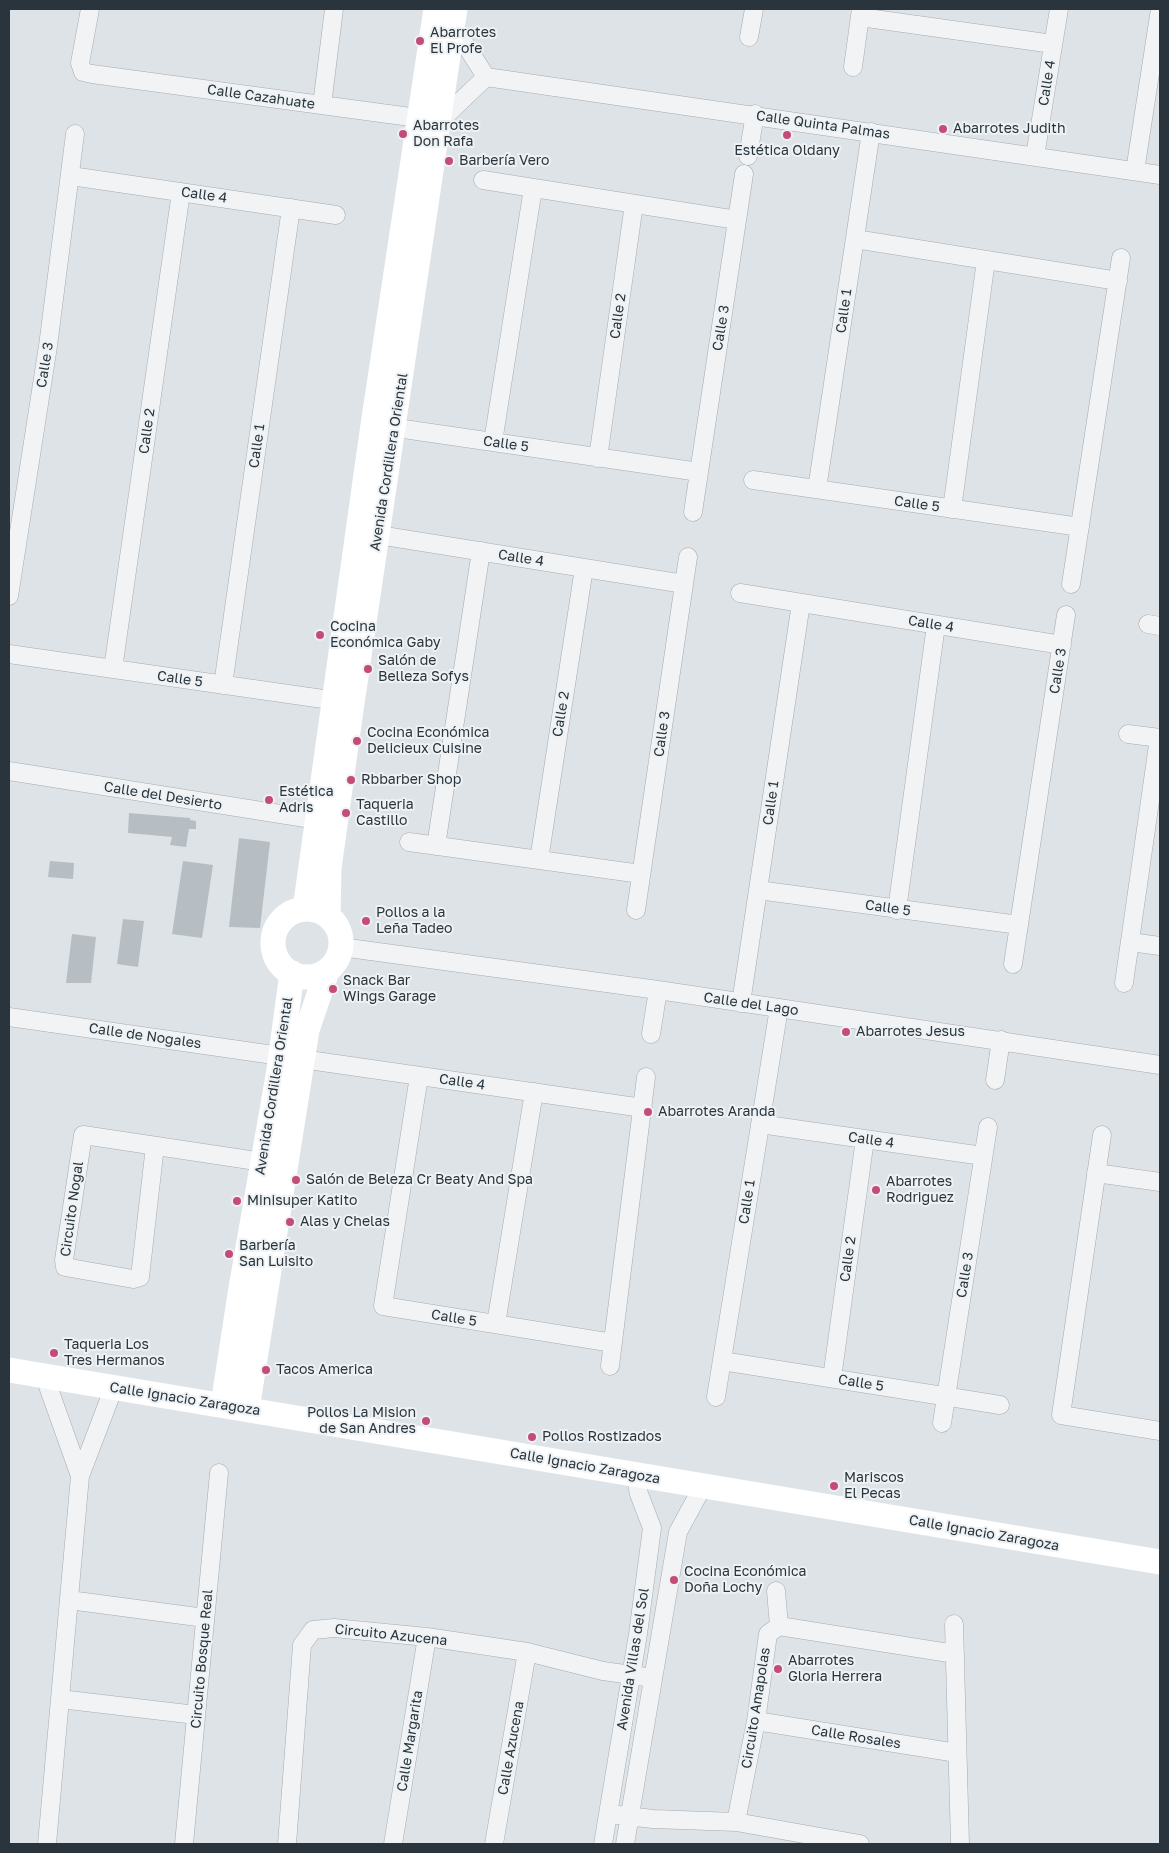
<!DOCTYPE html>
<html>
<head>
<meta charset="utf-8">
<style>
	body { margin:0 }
	#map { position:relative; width:1169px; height:1853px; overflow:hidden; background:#dee3e7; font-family:"Golos Text",sans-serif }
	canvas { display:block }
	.frame { position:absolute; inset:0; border:10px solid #29343c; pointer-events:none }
</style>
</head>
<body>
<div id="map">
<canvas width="1169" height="1853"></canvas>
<div class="frame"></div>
</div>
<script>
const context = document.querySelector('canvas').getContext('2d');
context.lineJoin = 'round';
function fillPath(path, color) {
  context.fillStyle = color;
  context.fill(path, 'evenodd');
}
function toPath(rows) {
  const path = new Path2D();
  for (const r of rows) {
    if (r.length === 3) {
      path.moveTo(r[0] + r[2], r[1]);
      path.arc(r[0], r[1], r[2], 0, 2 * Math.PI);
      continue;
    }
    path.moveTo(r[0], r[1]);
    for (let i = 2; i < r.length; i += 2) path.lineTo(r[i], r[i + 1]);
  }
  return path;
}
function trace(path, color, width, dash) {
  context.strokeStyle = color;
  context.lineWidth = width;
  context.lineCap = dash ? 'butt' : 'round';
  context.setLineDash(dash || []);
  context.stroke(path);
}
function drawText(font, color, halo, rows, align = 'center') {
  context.font = font + ' "Golos Text",sans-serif';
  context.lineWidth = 4;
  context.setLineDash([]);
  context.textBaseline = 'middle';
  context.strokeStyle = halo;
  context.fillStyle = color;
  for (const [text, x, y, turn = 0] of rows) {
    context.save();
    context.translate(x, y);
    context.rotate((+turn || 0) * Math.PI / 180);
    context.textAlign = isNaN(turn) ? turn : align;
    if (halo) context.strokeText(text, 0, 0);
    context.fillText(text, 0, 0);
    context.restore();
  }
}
fillPath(toPath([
	[129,813,190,818,190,820,196,821,196,829,189,829,186,847,170,845,172,837,128,833],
	[239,838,270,842,260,928,229,927],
	[50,861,74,863,73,879,48,877],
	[183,861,213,865,202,938,172,934],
	[123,919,144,921,138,967,117,964],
	[72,934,96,937,91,983,66,983]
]), '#b6bec3');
const street = toPath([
	[90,9,80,63,83,72,92,74,440,121,486,77],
	[860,17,1053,44],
	[453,25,486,77,1160,175],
	[749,37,754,9],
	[853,67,861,9],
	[322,105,334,9],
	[748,156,755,114],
	[1035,156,1059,9],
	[1135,171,1160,9],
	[71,176,336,215],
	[483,180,737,220],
	[855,239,1118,281],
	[383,426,699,472],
	[493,442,533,188],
	[598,458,634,204],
	[753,480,1080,527],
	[817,489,871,132],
	[952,509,986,260],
	[693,512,744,174],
	[366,533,684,584],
	[1071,584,1121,258],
	[740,593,1062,645],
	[9,596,48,346,75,134],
	[1148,624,1160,626],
	[9,654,344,702],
	[113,669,181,192],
	[223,685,291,208],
	[1128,734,1160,738],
	[9,771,318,820],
	[409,842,641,874],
	[436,846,481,551],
	[539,860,584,568],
	[758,890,1019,925],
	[636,910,688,557],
	[897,910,936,625],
	[1130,942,1160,946],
	[341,947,658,990,1160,1065],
	[1013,964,1066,615],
	[1124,983,1159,738],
	[741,1003,801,603],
	[9,1017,643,1108],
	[651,1034,658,990],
	[419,1076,383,1306,613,1343],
	[995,1080,1001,1040],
	[760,1124,983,1156],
	[1102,1135,1061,1415,1160,1431],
	[155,1146,140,1277,133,1279,65,1267,64,1260,83,1135,90,1136,263,1162],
	[1096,1173,1160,1182],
	[496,1324,534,1092],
	[722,1361,1000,1405],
	[610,1366,646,1077],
	[44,1375,80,1476],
	[832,1378,865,1139],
	[716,1397,779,1008],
	[942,1423,988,1127],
	[776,1591,779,1626],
	[69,1600,205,1618],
	[954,1624,960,1844],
	[60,1699,196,1715],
	[756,1721,957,1753],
	[618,1815,653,1819,736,1822,860,1844],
	[736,1822,756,1721,768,1634,779,1626,955,1654],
	[47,1844,80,1476,114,1387],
	[184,1844,219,1473],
	[287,1844,302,1645,313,1630,334,1628,427,1637,527,1652,603,1671,653,1678],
	[393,1844,427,1637],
	[494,1844,527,1652],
	[603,1844,638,1634,652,1528,639,1494,635,1474],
	[625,1844,678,1532,703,1486]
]);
trace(street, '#a4abb0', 19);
trace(street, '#f1f3f5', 18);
trace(toPath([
	[305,909,373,425,436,9],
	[307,943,34],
	[328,916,329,868,352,703,455,9],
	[9,1370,1160,1562],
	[223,1405,241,1288,278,1076,292,973],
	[247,1409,307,1030,327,971]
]), '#fff', 25);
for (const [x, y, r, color] of [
	[420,41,5,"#c34c79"],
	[943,129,5,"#c34c79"],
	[403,134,5,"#c34c79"],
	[787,135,5,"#c34c79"],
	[449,161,5,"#c34c79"],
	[320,635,5,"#c34c79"],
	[368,669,5,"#c34c79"],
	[357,741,5,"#c34c79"],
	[351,780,5,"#c34c79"],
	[269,800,5,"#c34c79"],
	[346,813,5,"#c34c79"],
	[366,921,5,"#c34c79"],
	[333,989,5,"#c34c79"],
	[846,1032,5,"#c34c79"],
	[648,1112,5,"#c34c79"],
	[296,1180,5,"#c34c79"],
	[876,1190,5,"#c34c79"],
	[237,1201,5,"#c34c79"],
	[290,1222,5,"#c34c79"],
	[229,1254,5,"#c34c79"],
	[54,1353,5,"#c34c79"],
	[266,1370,5,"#c34c79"],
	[426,1421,5,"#c34c79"],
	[532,1437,5,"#c34c79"],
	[834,1486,5,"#c34c79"],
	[674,1580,5,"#c34c79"],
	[778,1669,5,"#c34c79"]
]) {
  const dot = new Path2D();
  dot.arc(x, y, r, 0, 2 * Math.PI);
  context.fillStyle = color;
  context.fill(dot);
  trace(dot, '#eef2f4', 2);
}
drawText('14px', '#29343c', '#eef2f4', [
	["Abarrotes",430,33],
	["El Profe",430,49],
	["Abarrotes",413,126],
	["Don Rafa",413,142],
	["Abarrotes Judith",953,129],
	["Estética Oldany",787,151,"center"],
	["Barbería Vero",459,161],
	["Cocina",330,627],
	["Económica Gaby",330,643],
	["Salón de",378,661],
	["Belleza Sofys",378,677],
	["Cocina Económica",367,733],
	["Delicieux Cuisine",367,749],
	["Rbbarber Shop",361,780],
	["Estética",279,792],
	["Adris",279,808],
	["Taqueria",356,805],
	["Castillo",356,821],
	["Pollos a la",376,913],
	["Leña Tadeo",376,929],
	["Snack Bar",343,981],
	["Wings Garage",343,997],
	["Abarrotes Jesus",856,1032],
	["Abarrotes Aranda",658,1112],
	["Salón de Beleza Cr Beaty And Spa",306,1180],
	["Abarrotes",886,1182],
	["Rodriguez",886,1198],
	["Minisuper Katito",247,1201],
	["Alas y Chelas",300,1222],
	["Barbería",239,1246],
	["San Luisito",239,1262],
	["Taqueria Los",64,1345],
	["Tres Hermanos",64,1361],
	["Tacos America",276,1370],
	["Pollos La Mision",416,1413,"right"],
	["de San Andres",416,1429,"right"],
	["Pollos Rostizados",542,1437],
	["Mariscos",844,1478],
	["El Pecas",844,1494],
	["Cocina Económica",684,1572],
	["Doña Lochy",684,1588],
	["Abarrotes",788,1661],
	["Gloria Herrera",788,1677]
], 'left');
drawText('14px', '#29343c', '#eef2f4', [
	["Calle 4",1047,83,-81],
	["Calle Cazahuate",261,97,8],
	["Calle Quinta Palmas",823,125,8],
	["Calle 4",204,195,8],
	["Calle 1",844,311,-82],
	["Calle 2",618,316,-82],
	["Calle 3",721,328,-81],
	["Calle 3",45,365,-81],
	["Calle 2",147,431,-82],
	["Calle 5",506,444,8],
	["Calle 1",257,446,-82],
	["Avenida Cordillera Oriental",389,462,-81],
	["Calle 5",917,504,8],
	["Calle 4",521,558,9],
	["Calle 4",931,624,9],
	["Calle 3",1058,671,-81],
	["Calle 5",180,679,8],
	["Calle 2",561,714,-81],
	["Calle 3",662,734,-82],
	["Calle del Desierto",163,796,9],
	["Calle 1",771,803,-82],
	["Calle 5",888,908,8],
	["Calle del Lago",751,1004,8],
	["Calle de Nogales",145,1036,8],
	["Calle 4",462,1082,8],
	["Avenida Cordillera Oriental",274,1086,-81],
	["Calle 4",871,1140,8],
	["Calle 1",747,1202,-81],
	["Circuito Nogal",72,1209,-82],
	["Calle 2",848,1259,-82],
	["Calle 3",965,1275,-81],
	["Calle 5",454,1318,9],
	["Calle 5",861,1383,9],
	["Calle Ignacio Zaragoza",185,1399,9],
	["Calle Ignacio Zaragoza",585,1466,10],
	["Calle Ignacio Zaragoza",984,1533,10],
	["Circuito Azucena",391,1635,6],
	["Circuito Bosque Real",202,1659,-85],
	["Avenida Villas del Sol",633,1659,-81],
	["Circuito Amapolas",756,1708,-81],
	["Calle Rosales",856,1737,9],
	["Calle Margarita",410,1741,-81],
	["Calle Azucena",511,1748,-80]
]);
</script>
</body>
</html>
